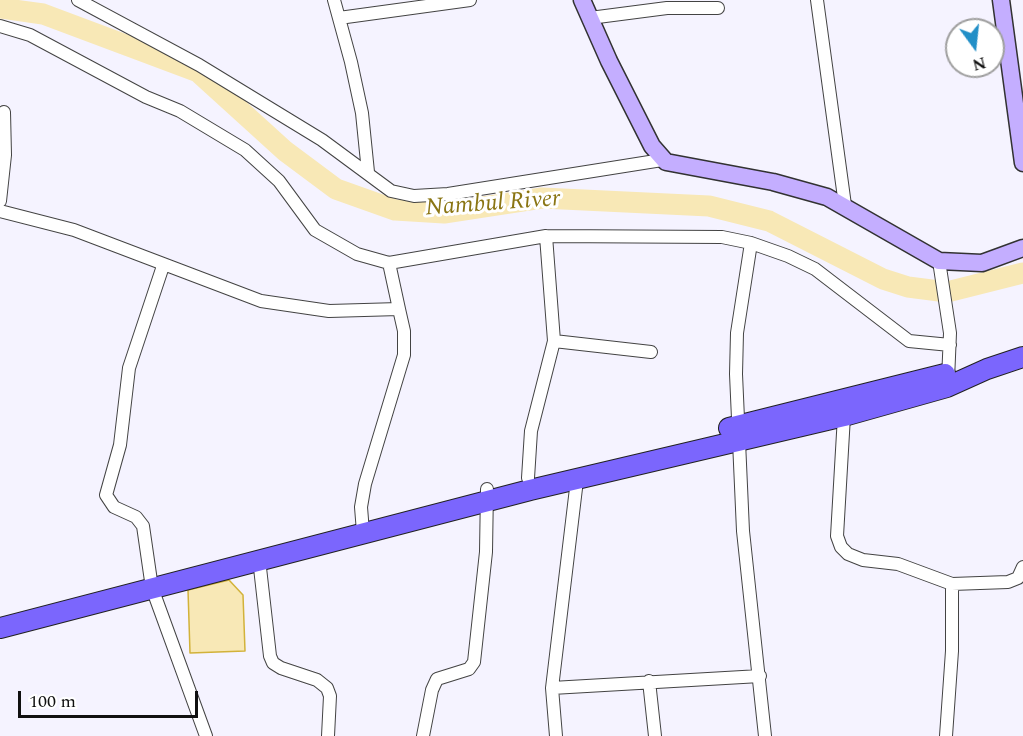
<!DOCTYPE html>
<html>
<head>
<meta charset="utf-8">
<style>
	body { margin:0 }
	#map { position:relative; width:1023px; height:736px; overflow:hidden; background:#f5f3ff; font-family:Spectral,serif }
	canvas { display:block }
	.north { position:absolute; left:945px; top:18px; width:60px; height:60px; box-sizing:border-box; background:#fff; border:2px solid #9f9f9f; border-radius:50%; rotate:165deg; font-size:16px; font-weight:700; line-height:24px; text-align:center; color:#101010 }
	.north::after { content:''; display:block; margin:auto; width:21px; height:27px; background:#228fc7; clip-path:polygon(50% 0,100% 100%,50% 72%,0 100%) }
	.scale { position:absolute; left:18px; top:691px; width:180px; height:27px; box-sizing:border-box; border:3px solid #101010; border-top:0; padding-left:8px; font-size:18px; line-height:21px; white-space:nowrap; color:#101010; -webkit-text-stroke:4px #fff; paint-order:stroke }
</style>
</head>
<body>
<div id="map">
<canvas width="1023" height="736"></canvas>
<div class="north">N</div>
<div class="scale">100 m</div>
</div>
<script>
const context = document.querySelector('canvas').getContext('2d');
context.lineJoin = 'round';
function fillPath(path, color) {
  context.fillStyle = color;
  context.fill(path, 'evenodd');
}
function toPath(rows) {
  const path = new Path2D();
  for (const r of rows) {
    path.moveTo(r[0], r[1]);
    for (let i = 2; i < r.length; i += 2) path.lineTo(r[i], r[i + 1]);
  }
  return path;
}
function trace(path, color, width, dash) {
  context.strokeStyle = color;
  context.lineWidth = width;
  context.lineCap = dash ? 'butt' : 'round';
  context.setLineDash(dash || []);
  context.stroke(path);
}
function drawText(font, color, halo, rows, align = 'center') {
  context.font = font + ' Spectral,serif';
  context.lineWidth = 6;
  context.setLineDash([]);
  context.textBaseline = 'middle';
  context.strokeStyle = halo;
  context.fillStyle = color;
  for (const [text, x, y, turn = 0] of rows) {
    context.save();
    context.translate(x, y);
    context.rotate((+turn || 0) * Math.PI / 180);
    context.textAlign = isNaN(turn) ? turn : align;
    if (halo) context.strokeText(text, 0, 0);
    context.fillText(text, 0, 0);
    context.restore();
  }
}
const water = toPath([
	[229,580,243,595,245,651,190,653,188,590,229,580]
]);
fillPath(water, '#f8e8b6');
trace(water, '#d2b23a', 1.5);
trace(toPath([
	[0,8,43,14,198,72,285,151,336,189,395,210,444,213,542,198,709,206,769,221,883,279,908,287,947,292,1023,273]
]), '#f8e8b6', 21);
const street = toPath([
	[78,0,199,65,322,140,391,191,414,196,448,194,662,160],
	[334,0,351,62,362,113,368,172],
	[817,0,845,205],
	[339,18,470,0],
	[590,18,667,8,718,8],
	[0,26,30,35,146,97,180,111,245,150,279,181,315,230,357,254,389,263,399,309],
	[0,201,5,155,4,112],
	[0,211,74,230,261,301,329,311,399,309,404,331,404,355,365,484,361,507,363,532],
	[939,261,950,333,948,380],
	[389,263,546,236,722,237,751,243],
	[163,266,129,368,120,445,106,495,114,507,136,517,143,526,152,588,206,736],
	[554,341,651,352],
	[844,416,837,536,841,547,848,554,863,560,898,564,952,584,1008,582,1018,578,1023,567],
	[528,478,531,431,554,341,546,236],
	[259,559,270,656,273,663,281,668,317,680,327,688,330,696,328,736],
	[649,681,655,736],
	[552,688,760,676],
	[423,736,432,690,437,679,469,669,474,662,486,552,487,489],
	[556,736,552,688,577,480],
	[765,736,743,531,736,374,737,333,751,243,788,256,815,269,909,341,950,345],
	[946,736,952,651,952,584]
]);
const secondary = toPath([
	[582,0,609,61,652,146,666,162,773,182,827,197,939,261,982,263,1023,248],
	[1001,0,1023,163]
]);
const primary = toPath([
	[729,428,945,374],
	[0,628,530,490,844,416,947,387,987,369,1023,357]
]);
trace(street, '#434343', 14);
trace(secondary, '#323232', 19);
trace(primary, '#212121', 22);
trace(street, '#fff', 12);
trace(secondary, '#c4aeff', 16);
trace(primary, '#7b66fd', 20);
drawText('italic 24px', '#8a7513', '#fff', [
	["Nambul River",493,205,-4]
]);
</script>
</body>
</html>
